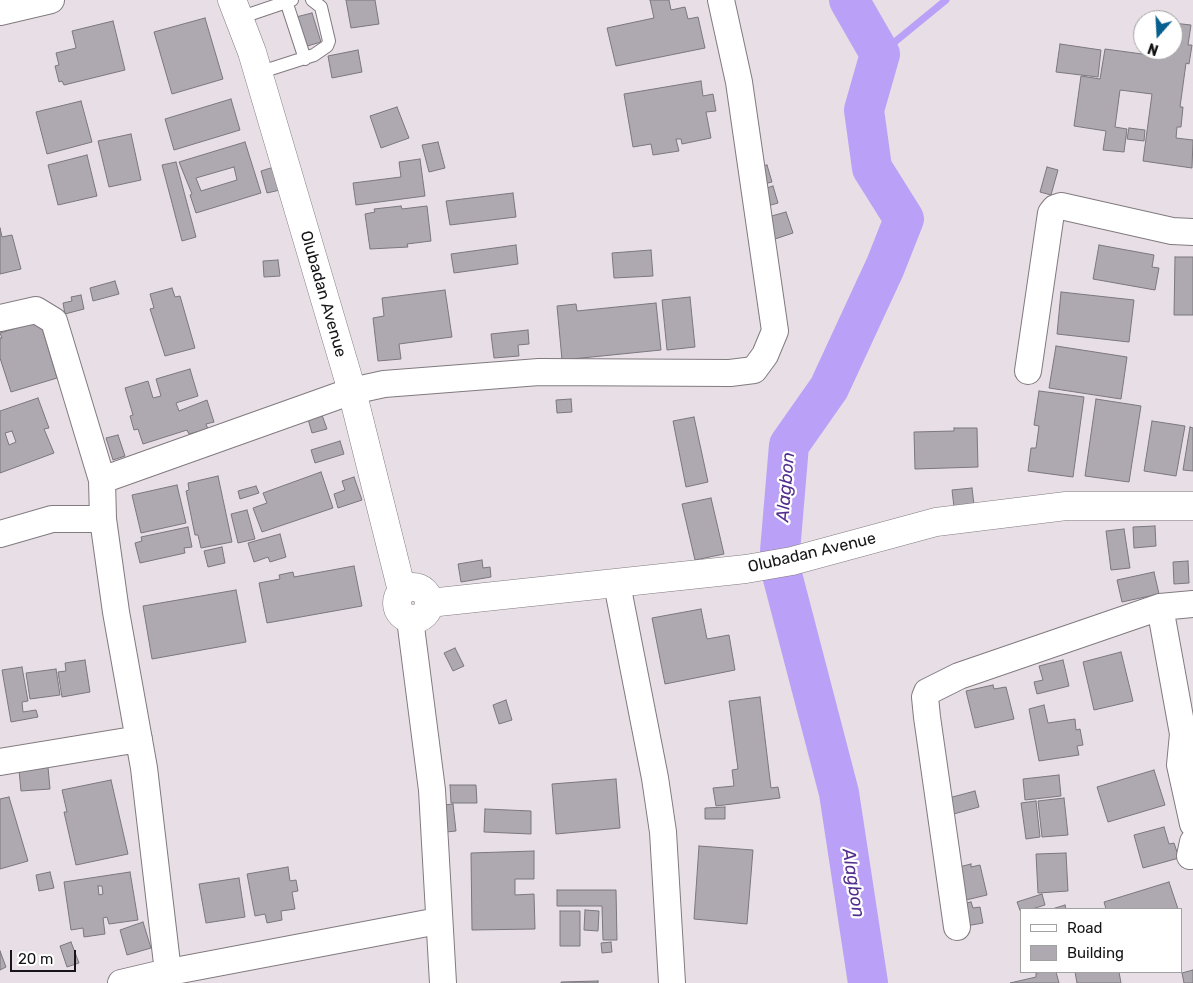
<!DOCTYPE html>
<html>
<head>
<meta charset="utf-8">
<style>
	body { margin:0 }
	#map { position:relative; width:1193px; height:983px; overflow:hidden; background:#e7dfe5; font-family:Rubik,sans-serif }
	canvas { display:block }
	.legend { position:absolute; left:1020px; top:908px; width:162px; height:65px; box-sizing:border-box; background:#fff; border:1px solid #a2a1a2; margin:0; padding:6px 9px; list-style:none; font-size:15px; color:#161416 }
	.legend li { display:flex; align-items:center; gap:10px; height:25px }
	.legend b { width:25px; border:1px solid #a2a1a2 }
	.north { position:absolute; left:1133px; top:10px; width:50px; height:50px; box-sizing:border-box; background:#fff; border:1px solid #a2a1a2; border-radius:50%; rotate:199deg; font-size:14px; font-weight:700; line-height:20px; text-align:center; color:#161416 }
	.north::after { content:''; display:block; margin:auto; width:18px; height:22px; background:#075f90; clip-path:polygon(50% 0,100% 100%,50% 72%,0 100%) }
	.scale { position:absolute; left:10px; top:950px; width:66px; height:22px; box-sizing:border-box; border:2px solid #161416; border-top:0; padding-left:6px; font-size:15px; line-height:18px; white-space:nowrap; color:#161416; -webkit-text-stroke:4px #fff; paint-order:stroke }
</style>
</head>
<body>
<div id="map">
<canvas width="1193" height="983"></canvas>
<ul class="legend">
<li><b style="height:6px;background:#fff"></b>Road</li>
<li><b style="height:14px;background:#aea9b0"></b>Building</li>
</ul>
<div class="north">N</div>
<div class="scale">20 m</div>
</div>
<script>
const context = document.querySelector('canvas').getContext('2d');
context.lineJoin = 'round';
function toPath(rows) {
  const path = new Path2D();
  for (const r of rows) {
    if (r.length === 3) {
      path.moveTo(r[0] + r[2], r[1]);
      path.arc(r[0], r[1], r[2], 0, 2 * Math.PI);
      continue;
    }
    path.moveTo(r[0], r[1]);
    for (let i = 2; i < r.length; i += 2) path.lineTo(r[i], r[i + 1]);
  }
  return path;
}
function trace(path, color, width, dash) {
  context.strokeStyle = color;
  context.lineWidth = width;
  context.lineCap = dash ? 'butt' : 'round';
  context.setLineDash(dash || []);
  context.stroke(path);
}
function fillPath(path, color) {
  context.fillStyle = color;
  context.fill(path, 'evenodd');
}
function drawText(font, color, halo, rows, align = 'center') {
  context.font = font + ' Rubik,sans-serif';
  context.lineWidth = 4.5;
  context.setLineDash([]);
  context.textBaseline = 'middle';
  context.strokeStyle = halo;
  context.fillStyle = color;
  for (const [text, x, y, turn = 0] of rows) {
    context.save();
    context.translate(x, y);
    context.rotate((+turn || 0) * Math.PI / 180);
    context.textAlign = isNaN(turn) ? turn : align;
    if (halo) context.strokeText(text, 0, 0);
    context.fillText(text, 0, 0);
    context.restore();
  }
}
trace(toPath([
	[880,54,946,0]
]), '#baa1f7', 7);
trace(toPath([
	[849,0,880,54,864,110,872,168,904,219,885,267,829,388,789,445,779,563,839,793,868,983]
]), '#baa1f7', 40);
const building = toPath([
	[346,0,375,0,379,24,351,28,346,0],
	[650,0,669,0,671,10,685,7,688,19,698,17,705,48,616,66,607,28,654,18,650,0],
	[312,13,321,42,304,47,296,17,312,13],
	[205,18,223,79,172,94,154,32,205,18],
	[113,21,125,70,64,85,62,81,59,82,55,66,59,65,56,53,76,48,72,31,113,21],
	[1173,23,1191,25,1188,45,1192,45,1189,64,1186,63,1180,107,1183,107,1181,127,1177,127,1176,138,1193,140,1192,168,1143,161,1152,94,1120,90,1115,127,1127,129,1124,152,1103,150,1106,131,1074,126,1081,76,1100,79,1105,49,1157,56,1158,50,1173,50,1173,23],
	[1060,44,1101,50,1098,77,1056,72,1060,44],
	[358,50,362,72,332,78,328,56,358,50],
	[701,81,703,96,713,94,716,111,706,112,711,138,682,144,681,139,676,139,679,151,653,155,651,144,633,147,624,94,701,81],
	[231,99,240,130,174,150,165,119,231,99],
	[81,101,92,142,47,154,36,112,81,101],
	[397,107,409,138,381,148,370,116,397,107],
	[1129,128,1145,130,1144,141,1127,139,1129,128],
	[131,134,141,180,109,187,98,141,131,134],
	[245,142,261,193,196,213,190,195,192,194,179,162,245,142],
	[234,167,237,180,201,191,196,178,234,167],
	[438,142,445,168,429,172,422,145,438,142],
	[87,155,97,196,58,205,48,165,87,155],
	[420,159,425,196,356,205,353,183,401,177,399,162,420,159],
	[176,162,196,237,182,241,162,165,176,162],
	[767,165,772,182,759,185,755,168,767,165],
	[274,167,280,190,267,193,261,171,274,167],
	[1047,167,1058,170,1051,195,1040,192,1047,167],
	[773,186,778,203,764,207,760,190,773,186],
	[513,193,516,217,450,225,446,201,513,193],
	[401,206,402,209,427,206,431,241,407,244,408,247,370,249,365,214,375,212,374,209,401,206],
	[786,212,793,233,775,239,768,217,786,212],
	[0,228,2,237,12,235,21,269,0,274,0,228],
	[516,245,518,264,454,273,451,254,516,245],
	[1099,245,1154,255,1152,267,1159,268,1155,290,1093,279,1099,245],
	[651,250,653,276,614,278,612,253,651,250],
	[1175,257,1193,257,1193,315,1174,315,1175,257],
	[278,260,280,276,264,277,263,261,278,260],
	[115,281,119,294,93,301,90,288,115,281],
	[172,288,175,297,180,296,195,348,165,356,150,309,154,308,150,294,172,288],
	[445,290,452,337,399,344,401,359,378,361,373,318,384,316,382,298,445,290],
	[1061,292,1134,300,1129,342,1057,334,1061,292],
	[81,295,84,309,65,314,63,303,72,301,71,297,81,295],
	[690,297,695,347,667,350,662,300,690,297],
	[656,303,661,350,562,360,557,306,576,304,577,311,656,303],
	[40,321,57,378,11,392,0,358,0,338,2,338,0,333,40,321],
	[528,330,529,344,518,345,519,356,494,358,491,334,528,330],
	[1056,346,1127,357,1121,399,1049,388,1056,346],
	[190,369,198,396,176,403,179,411,207,400,214,422,206,424,208,429,189,434,187,430,143,444,138,429,134,430,130,416,133,415,125,388,148,381,153,398,161,396,156,379,190,369],
	[1039,391,1084,397,1073,477,1028,471,1031,448,1036,448,1039,426,1034,425,1039,391],
	[38,398,49,428,44,429,54,453,0,473,0,411,38,398],
	[12,431,16,442,9,445,5,433,12,431],
	[571,399,572,412,557,413,556,400,571,399],
	[1096,399,1141,406,1129,482,1085,476,1096,399],
	[322,415,327,429,312,433,308,419,322,415],
	[694,417,708,482,686,487,673,421,694,417],
	[1152,421,1185,426,1176,476,1144,471,1152,421],
	[1190,427,1193,428,1193,471,1183,470,1190,427],
	[954,428,977,428,978,467,915,469,914,432,954,431,954,428],
	[118,435,125,456,113,460,106,438,118,435],
	[340,441,344,454,315,463,311,450,340,441],
	[321,472,333,508,262,532,253,508,267,503,263,493,321,472],
	[218,476,232,542,201,548,198,535,195,535,186,491,189,490,188,483,218,476],
	[354,477,362,500,338,508,334,494,345,490,342,481,354,477],
	[177,485,186,523,141,533,132,495,177,485],
	[256,486,259,493,240,499,238,491,256,486],
	[972,488,974,505,954,507,952,490,972,488],
	[711,498,724,554,695,560,682,504,711,498],
	[247,510,255,539,238,543,231,514,247,510],
	[1155,526,1156,546,1134,548,1133,527,1155,526],
	[188,527,192,547,184,548,185,553,140,563,135,543,142,541,141,537,188,527],
	[1124,529,1130,568,1111,570,1106,531,1124,529],
	[280,534,286,557,270,562,268,557,254,562,248,543,280,534],
	[222,547,225,563,208,567,204,551,222,547],
	[482,560,483,568,490,567,491,577,461,582,458,564,482,560],
	[1188,561,1189,583,1174,584,1173,562,1188,561],
	[354,566,362,606,267,623,259,583,280,579,279,575,293,572,294,577,354,566],
	[1154,572,1159,594,1122,602,1117,580,1154,572],
	[236,590,246,642,152,659,143,606,236,590],
	[701,609,707,639,729,635,735,670,665,684,652,618,701,609],
	[455,648,464,666,453,671,444,653,455,648],
	[1121,652,1133,701,1094,710,1083,662,1121,652],
	[85,660,90,692,62,697,58,672,66,671,65,663,85,660],
	[1063,660,1069,686,1037,694,1034,682,1043,680,1039,666,1063,660],
	[22,667,28,701,22,702,23,712,36,710,38,717,11,722,2,670,22,667],
	[56,669,60,695,30,699,26,673,56,669],
	[993,685,994,689,1006,687,1014,719,975,728,966,691,993,685],
	[760,697,771,788,778,787,780,798,716,806,713,788,734,786,732,770,738,769,729,701,760,697],
	[506,700,512,720,499,724,493,705,506,700],
	[1044,705,1048,723,1075,719,1076,730,1080,729,1083,745,1077,746,1079,755,1039,761,1029,709,1044,705],
	[48,767,50,789,21,791,19,770,48,767],
	[1154,770,1165,805,1108,822,1097,787,1154,770],
	[1059,775,1061,796,1025,800,1023,779,1059,775],
	[616,779,620,828,556,834,552,784,616,779],
	[111,780,128,854,76,865,64,812,67,812,62,790,111,780],
	[450,785,476,785,477,803,451,803,450,785],
	[975,791,979,807,950,815,945,799,975,791],
	[9,797,28,861,0,869,0,799,9,797],
	[1064,798,1068,835,1042,837,1038,801,1064,798],
	[1036,801,1040,837,1026,839,1021,803,1036,801],
	[453,804,456,831,446,832,444,805,453,804],
	[725,807,725,819,705,819,705,808,725,807],
	[485,809,531,811,531,834,484,832,485,809],
	[1164,827,1169,844,1174,843,1179,858,1143,868,1134,835,1164,827],
	[699,846,753,850,747,924,694,919,699,846],
	[534,851,534,879,515,879,515,895,534,894,535,929,472,930,471,853,534,851],
	[1066,853,1068,891,1038,893,1036,854,1066,853],
	[971,864,971,867,980,865,987,895,966,900,959,867,971,864],
	[288,867,290,881,296,880,298,891,292,892,295,909,281,911,282,920,267,923,265,914,255,916,247,874,288,867],
	[50,872,54,888,39,891,36,875,50,872],
	[130,872,138,920,109,924,107,917,103,918,105,934,84,937,83,928,71,930,64,882,130,872],
	[98,886,102,886,103,894,99,895,98,886],
	[239,878,245,917,206,923,199,884,239,878],
	[1169,882,1178,909,1106,909,1104,902,1169,882],
	[557,890,616,890,617,940,603,940,602,906,557,906,557,890],
	[1042,894,1045,905,1032,909,1022,909,1021,913,1017,902,1042,894],
	[971,902,973,908,980,907,983,923,966,926,961,904,971,902],
	[1065,905,1066,909,1052,909,1065,905],
	[585,910,599,911,598,931,584,930,585,910],
	[560,911,580,911,580,946,560,946,560,911],
	[143,922,151,948,127,955,120,930,143,922],
	[71,942,79,963,67,967,60,946,71,942],
	[611,942,612,952,602,953,601,943,611,942],
	[0,951,6,967,0,970,0,951],
	[1193,970,1193,983,1184,983,1182,973,1193,970],
	[1042,972,1056,972,1059,983,1010,983,1036,977,1036,973,1042,972],
	[1075,972,1119,972,1121,983,1077,983,1075,972],
	[598,981,598,983,561,983,561,982,598,981]
]);
fillPath(building, '#aea9b0');
trace(building, '#7b777e', 1);
const lane = toPath([
	[286,1,305,59],
	[239,18,292,0],
	[258,73,314,55,327,46,329,41,321,7,312,0]
]);
const street = toPath([
	[0,12,51,0],
	[0,318,36,310,54,321,102,480,103,519,116,612,144,768,168,972],
	[1028,371,1051,213,1055,208,1061,206,1172,231,1193,232],
	[102,480,352,391,384,384,539,372,730,373,754,370,765,355,775,331,739,82,721,0],
	[0,534,52,519,103,519],
	[617,584,655,778,663,832,672,983],
	[1160,607,1183,734,1180,765,1193,824],
	[410,619,432,790,443,983],
	[0,762,139,739],
	[1190,856,1193,842],
	[957,927,927,717,925,697,927,692,959,676,1160,607,1193,604],
	[121,983,159,974,438,921]
]);
const secondary = toPath([
	[232,0,252,52,352,391,402,591],
	[413,603,16],
	[429,603,746,569,792,561,936,522,1066,506,1193,506]
]);
trace(lane, '#817a7f', 14);
trace(street, '#817a7f', 28);
trace(secondary, '#817a7f', 29);
trace(lane, '#fff', 12);
trace(street, '#fff', 26);
trace(secondary, '#fff', 28);
drawText('16px', '#161416', '#fff', [
	["Olubadan Avenue",323,294,74],
	["Olubadan Avenue",812,553,-13]
]);
drawText('italic 18px', '#532e8f', '#fff', [
	["Alagbon",786,487,-85],
	["Alagbon",853,883,81]
]);
</script>
</body>
</html>
